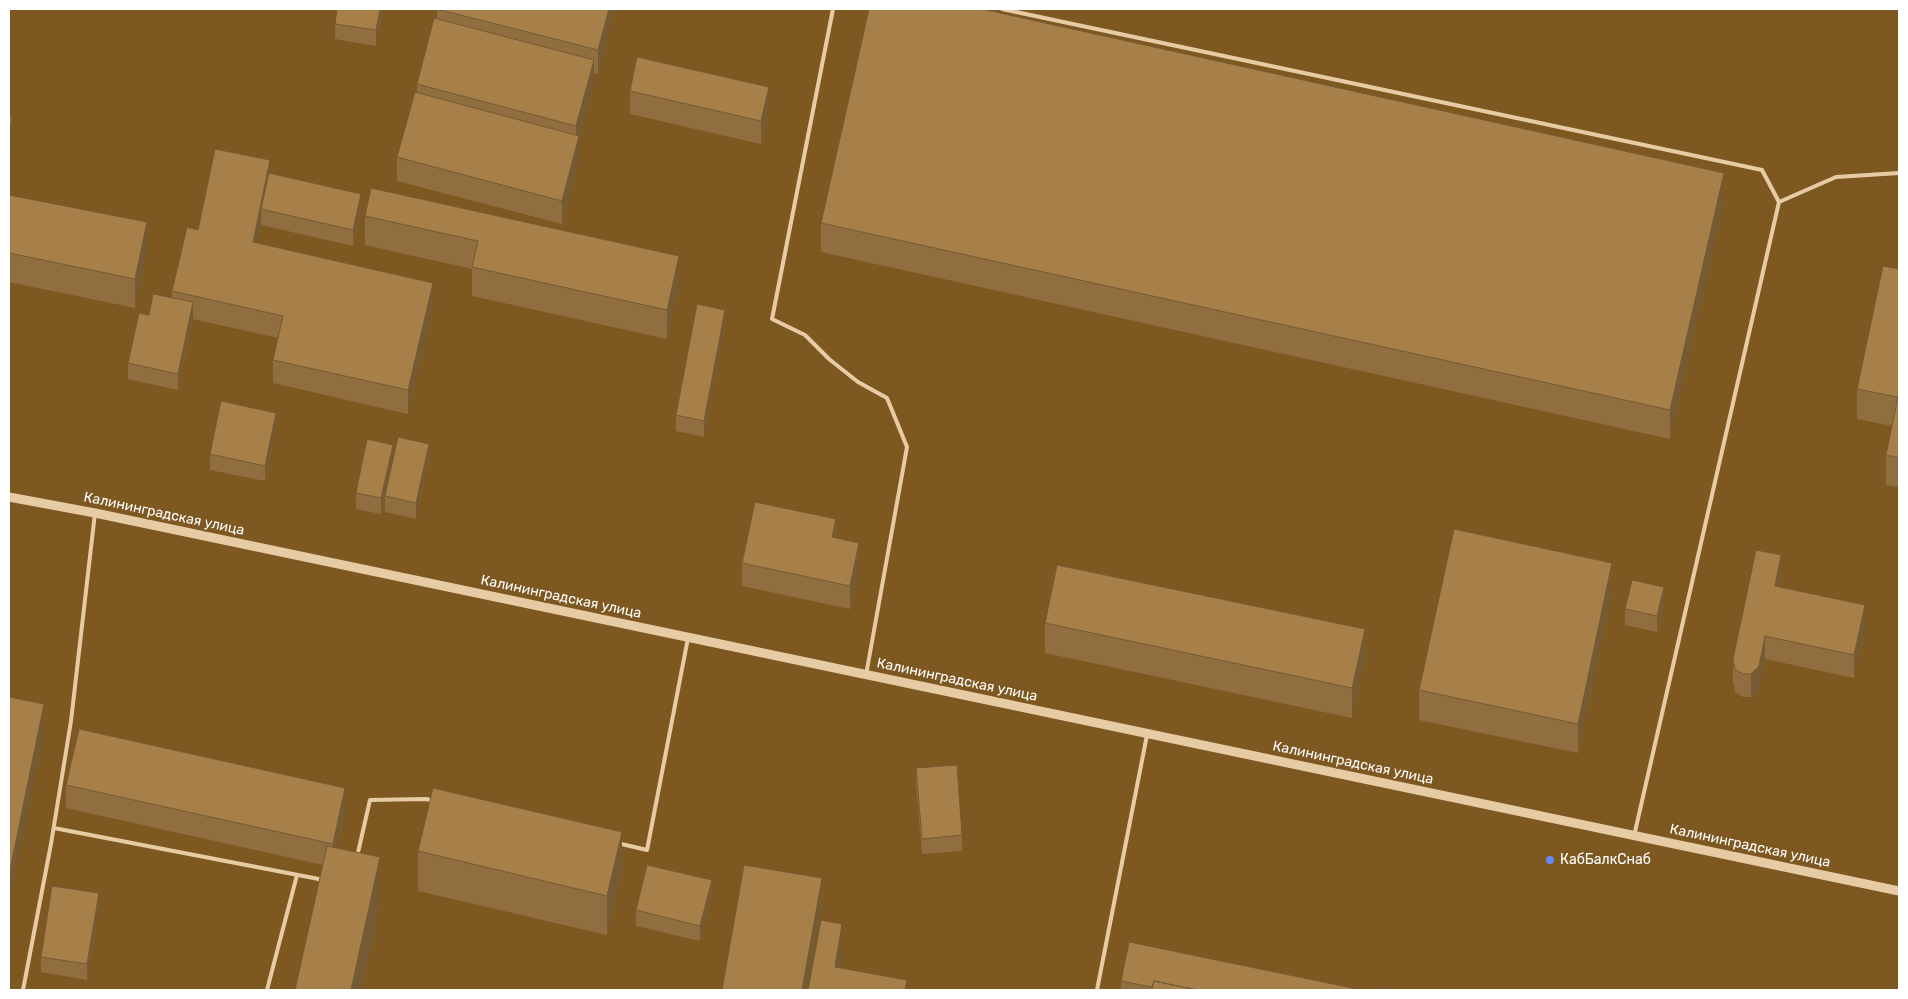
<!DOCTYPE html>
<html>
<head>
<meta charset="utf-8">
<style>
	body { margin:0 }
	#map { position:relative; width:1908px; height:999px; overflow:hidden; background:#7e5821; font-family:Rubik,sans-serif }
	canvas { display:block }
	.frame { position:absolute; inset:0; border:10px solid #fff; pointer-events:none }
</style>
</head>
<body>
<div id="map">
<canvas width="1908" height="999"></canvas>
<div class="frame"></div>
</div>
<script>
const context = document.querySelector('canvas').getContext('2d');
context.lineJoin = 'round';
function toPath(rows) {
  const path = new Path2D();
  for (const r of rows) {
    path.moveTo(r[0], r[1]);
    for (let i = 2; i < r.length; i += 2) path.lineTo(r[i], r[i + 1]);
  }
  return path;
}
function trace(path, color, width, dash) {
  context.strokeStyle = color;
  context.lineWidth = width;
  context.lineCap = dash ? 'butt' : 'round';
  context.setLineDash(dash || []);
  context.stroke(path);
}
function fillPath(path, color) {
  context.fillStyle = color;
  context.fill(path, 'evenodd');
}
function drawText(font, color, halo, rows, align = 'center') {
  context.font = font + ' Rubik,sans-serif';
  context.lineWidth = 4;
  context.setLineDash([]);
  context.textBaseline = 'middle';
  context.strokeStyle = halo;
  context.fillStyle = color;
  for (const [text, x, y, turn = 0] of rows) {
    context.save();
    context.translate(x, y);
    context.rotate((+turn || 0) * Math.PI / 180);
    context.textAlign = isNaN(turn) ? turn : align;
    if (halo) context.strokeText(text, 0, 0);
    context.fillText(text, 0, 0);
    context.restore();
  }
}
trace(toPath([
	[833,9,772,319,805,335,829,359,858,382,887,398,907,447,866,675],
	[1002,9,1762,170,1779,202,1836,177,1899,173],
	[54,828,324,880],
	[1634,836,1779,202],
	[617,843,647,850,688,638],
	[357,857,370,800,426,799,435,801],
	[23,990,51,844,71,721,95,513],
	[267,990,297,875],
	[1097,990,1147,735]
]), '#e7cba5', 4);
trace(toPath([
	[9,497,95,513,1899,891]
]), '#e7cba5', 9);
fillPath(toPath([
	[383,9,376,46,335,39,335,24],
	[437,9,615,9,598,74,594,73,594,83,579,140,579,159,562,224,397,181,397,157,417,93,417,84,437,18],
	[630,91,769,110,761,144,630,114],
	[270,173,361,210,353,246,261,225,257,243,433,307,408,414,273,383,273,360,278,338,193,319,178,390,128,379,128,363,149,315,172,298,172,291,198,230],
	[9,195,147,252,135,308,9,282],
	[1724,202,1670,439,821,252,821,223],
	[365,216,679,286,667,339,472,296,472,269,365,245],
	[1899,269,1899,487,1886,485,1886,455,1892,426,1857,419,1857,389],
	[725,326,704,437,676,431,676,415],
	[276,428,265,481,210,470,210,454],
	[429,460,416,519,385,512,385,496],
	[393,461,381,514,356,509,356,493],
	[836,538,859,566,850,609,742,586,742,563],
	[1781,578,1780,587,1865,628,1854,678,1765,659,1759,689,1751,697,1743,697,1735,692,1733,682,1733,659],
	[1612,592,1578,753,1419,720,1419,690],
	[1664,603,1657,632,1625,625,1625,609],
	[1045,623,1365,659,1352,718,1045,653],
	[916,768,962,835,962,851,922,854,916,784],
	[66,785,345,811,337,848,380,907,362,990,295,990,323,865,66,808],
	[418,851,622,872,607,935,418,891],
	[712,896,700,941,636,926,636,910],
	[99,909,87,980,41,972,41,957],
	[1121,981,1362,990,1121,990]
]), '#906e3f');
fillPath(toPath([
	[380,9,383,9,376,46,376,30],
	[609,9,615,9,598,74,598,50],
	[594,60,594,83,579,140,579,159,562,224,562,201,576,145,576,126],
	[769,87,769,110,761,144,761,121],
	[12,117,12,147,9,161,9,132],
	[270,160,270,183,261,209,261,225,253,265,253,242],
	[1724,173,1724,202,1670,439,1670,410],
	[361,194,361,210,353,246,353,230],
	[147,222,147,252,135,308,135,279],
	[679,256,679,286,667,339,667,310],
	[433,283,433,307,408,414,408,390],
	[193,302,193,318,178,390,178,374],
	[725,310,725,326,704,437,704,421],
	[276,413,276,428,265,481,265,466],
	[429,444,429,460,416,519,416,503],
	[393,445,393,461,381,514,381,498],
	[836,519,836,542,832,537],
	[859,543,859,566,850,609,850,586],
	[1781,555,1781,578,1775,609,1775,586],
	[1612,563,1612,592,1578,753,1578,724],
	[1664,587,1664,603,1657,632,1657,616],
	[1865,605,1865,628,1854,678,1854,655],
	[1365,629,1365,659,1352,718,1352,688],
	[1765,636,1765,659,1759,689,1751,697,1751,674],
	[44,704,44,734,9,904,9,875],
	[345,788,345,811,333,867,333,844],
	[622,832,622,872,607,935,607,896],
	[380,857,380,907,362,990,351,990],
	[822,878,822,908,807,990,802,990],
	[712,880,712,896,700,941,700,926],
	[99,893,99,909,87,980,87,964],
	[842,924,842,954,836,990,835,967]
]), '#755a33');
const building = toPath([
	[337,9,380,9,376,30,335,24,337,9],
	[437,9,609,9,598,50,437,9],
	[869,9,982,9,1724,173,1670,410,821,223,869,9],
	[434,18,594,60,576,126,417,84,434,18],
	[637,57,769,87,761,121,630,91,637,57],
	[415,92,579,136,562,201,397,157,415,92],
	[9,117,12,117,9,132,9,117],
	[215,149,270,160,253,242,433,283,408,390,273,360,283,316,172,291,187,227,198,230,215,149],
	[269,173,361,194,353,230,261,209,269,173],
	[371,188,679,256,667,310,472,267,478,241,365,216,371,188],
	[9,195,147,222,135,279,9,253,9,195],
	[1883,266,1899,269,1899,458,1886,455,1898,397,1857,389,1883,266],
	[153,294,193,302,178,374,128,363,139,313,149,315,153,294],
	[697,304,725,310,704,421,676,415,697,304],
	[221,401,276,413,265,466,210,454,221,401],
	[398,437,429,444,416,503,385,496,398,437],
	[367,439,393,445,381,498,356,493,367,439],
	[755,502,836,519,832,537,859,543,850,586,742,563,755,502],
	[1454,529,1612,563,1578,724,1419,690,1454,529],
	[1756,550,1781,555,1775,586,1865,605,1854,655,1765,636,1759,666,1751,674,1743,674,1735,669,1733,659,1756,550],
	[1057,565,1365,629,1352,688,1045,623,1057,565],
	[1632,580,1664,587,1657,616,1625,609,1632,580],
	[9,697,44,704,9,875,9,697],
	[79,729,345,788,333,844,66,785,79,729],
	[957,765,962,835,922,839,916,768,957,765],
	[433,788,622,832,607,896,418,851,433,788],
	[327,846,380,857,351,990,295,990,327,846],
	[647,865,712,880,700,926,636,910,647,865],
	[744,865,822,878,802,990,722,990,744,865],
	[52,886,99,893,87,964,41,957,52,886],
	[821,920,842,924,835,967,907,980,905,990,808,990,821,920],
	[1129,942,1362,990,1197,990,1154,981,1152,987,1121,981,1129,942],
	[1154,981,1197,990,1152,990,1154,981],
	[1381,988,1392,990,1381,990,1381,988]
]);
fillPath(building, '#a78049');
trace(building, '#755a33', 1);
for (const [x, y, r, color] of [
	[1550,860,5,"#668af4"]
]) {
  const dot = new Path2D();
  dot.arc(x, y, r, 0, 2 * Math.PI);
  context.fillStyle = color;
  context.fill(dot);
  trace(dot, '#7e5821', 2);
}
drawText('14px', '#fff', '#7e5821', [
	["Калининградская улица",164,514,12],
	["Калининградская улица",561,597,12],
	["Калининградская улица",957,680,12],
	["Калининградская улица",1353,763,12],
	["Калининградская улица",1750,846,12]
]);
drawText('14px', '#fff', '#7e5821', [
	["КабБалкСнаб",1560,860]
], 'left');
</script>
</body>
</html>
